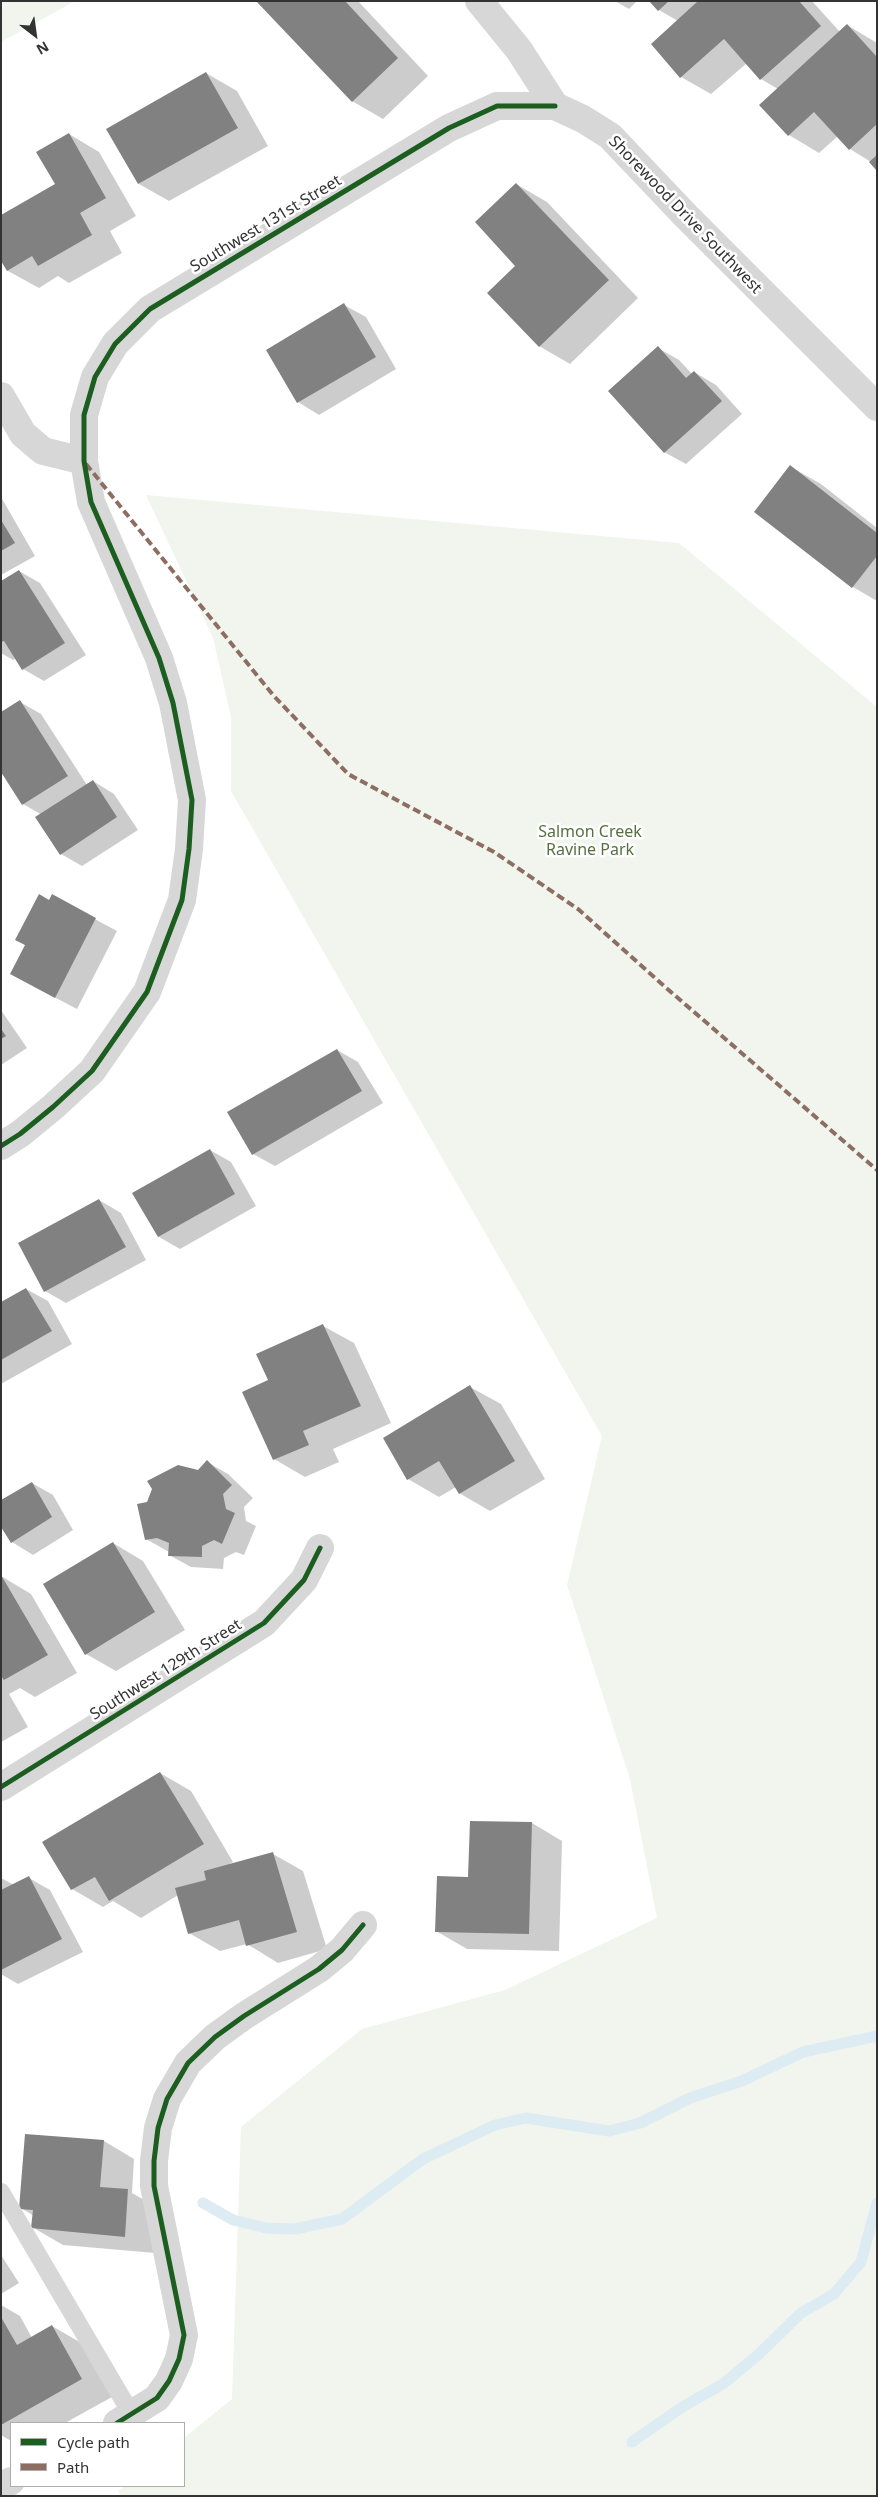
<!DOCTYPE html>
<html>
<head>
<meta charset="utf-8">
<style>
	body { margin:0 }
	#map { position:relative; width:878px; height:2497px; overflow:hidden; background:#fff; font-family:"Noto Sans",sans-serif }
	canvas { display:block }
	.frame { position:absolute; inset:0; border:2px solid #333; pointer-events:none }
	.legend { position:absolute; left:10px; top:2422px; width:175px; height:65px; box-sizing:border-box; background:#fff; border:1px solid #adadad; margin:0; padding:6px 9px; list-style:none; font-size:15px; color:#333 }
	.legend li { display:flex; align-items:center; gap:10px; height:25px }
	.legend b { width:25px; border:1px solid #adadad }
	.north { position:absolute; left:10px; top:10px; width:50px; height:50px; -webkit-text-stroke:4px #fff; paint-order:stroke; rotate:150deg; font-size:14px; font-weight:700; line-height:20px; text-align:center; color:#333 }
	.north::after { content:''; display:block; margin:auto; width:18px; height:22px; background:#333; clip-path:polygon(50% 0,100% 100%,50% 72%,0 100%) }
</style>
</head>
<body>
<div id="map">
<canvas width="878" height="2497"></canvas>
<div class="frame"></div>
<ul class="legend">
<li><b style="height:6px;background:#1b5e20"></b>Cycle path</li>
<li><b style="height:6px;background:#8d6e63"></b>Path</li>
</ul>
<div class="north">N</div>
</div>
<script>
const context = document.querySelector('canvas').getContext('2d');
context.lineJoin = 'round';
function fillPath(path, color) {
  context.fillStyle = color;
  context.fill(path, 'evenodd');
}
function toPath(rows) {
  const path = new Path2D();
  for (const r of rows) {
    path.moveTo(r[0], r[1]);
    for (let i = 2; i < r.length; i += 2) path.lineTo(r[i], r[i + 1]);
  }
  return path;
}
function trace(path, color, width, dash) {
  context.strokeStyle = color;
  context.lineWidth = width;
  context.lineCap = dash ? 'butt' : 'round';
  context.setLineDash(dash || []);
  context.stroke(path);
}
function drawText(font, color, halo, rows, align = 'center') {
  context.font = font + ' "Noto Sans",sans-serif';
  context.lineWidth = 5;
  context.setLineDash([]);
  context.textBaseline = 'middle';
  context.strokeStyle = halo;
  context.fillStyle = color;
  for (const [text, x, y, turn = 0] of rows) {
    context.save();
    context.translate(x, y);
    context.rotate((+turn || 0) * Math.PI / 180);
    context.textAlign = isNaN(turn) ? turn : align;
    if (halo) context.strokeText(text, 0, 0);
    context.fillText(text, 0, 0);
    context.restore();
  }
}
fillPath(toPath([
	[1,1,75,1,1,42],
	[146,495,679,543,877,707,877,2496,121,2496,118,2491,125,2486,184,2486,184,2438,232,2399,241,2127,362,2029,505,1990,657,1918,630,1779,567,1585,602,1436,231,791,231,717,213,638]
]), '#f1f5ed');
fillPath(toPath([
	[258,1,358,1,428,76,383,119,352,101],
	[615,1,637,1,629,9],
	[651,1,812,1,840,32,847,25,877,43,877,169,871,162,850,149,838,136,819,153,789,135,761,105,778,89,761,79,747,63,711,94,681,77,678,21,659,10],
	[206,73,237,91,268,146,169,201,139,184],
	[69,134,99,152,136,216,110,231,122,253,69,283,58,276,39,288,8,271,1,259,57,185],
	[516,184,547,202,638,298,570,364,539,346,517,266],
	[344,305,366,317,396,369,319,415,298,402],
	[658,348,679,360,692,374,694,372,716,385,742,414,686,464,664,452],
	[791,467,821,484,877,528,877,601,853,587],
	[1,497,35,556,1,575],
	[19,571,40,583,86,655,44,681,23,669,16,658,13,660,1,653,1,582],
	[20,702,41,714,87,785,93,781,114,794,138,830,82,866,61,854,42,815,23,804],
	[52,896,117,931,77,1009,33,986],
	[1,1010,27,1048,1,1065],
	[337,1050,358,1062,383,1103,275,1166,253,1154],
	[210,1150,231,1162,256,1206,180,1249,159,1237,134,1194],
	[99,1200,121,1213,146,1260,66,1303,45,1291],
	[26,1289,48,1301,72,1344,1,1384,1,1303],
	[323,1326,354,1343,391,1423,333,1449,339,1462,305,1477,274,1459,270,1381],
	[470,1387,501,1404,545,1479,490,1511,459,1493,456,1487,439,1497,408,1479],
	[207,1462,228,1474,253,1498,244,1507,246,1521,256,1526,244,1555,236,1552,224,1558,223,1569,191,1567,169,1555,169,1552,146,1539,148,1503,198,1471],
	[32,1483,53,1495,73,1530,33,1555,12,1542],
	[113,1543,143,1561,185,1630,116,1671,86,1654],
	[1,1576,31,1594,77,1673,35,1697,20,1688,9,1694,28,1727,1,1742],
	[160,1773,191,1791,233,1862,228,1865,273,1854,303,1871,327,1949,278,1963,247,1944,220,1951,189,1933,178,1895,141,1918,113,1901,103,1907,72,1889,44,1843],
	[532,1823,562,1841,559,1951,467,1949,436,1931,469,1878],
	[1,1878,14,1885,29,1878,50,1890,83,1952,18,1984,1,1974],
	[104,2141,134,2159,132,2193,158,2208,155,2253,63,2245,32,2227,34,2216,21,2208],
	[1,2255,19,2283,1,2294],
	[1,2305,20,2316,32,2338,52,2326,83,2344,112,2397,65,2423,11,2423,11,2441,1,2435]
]), '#0003');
trace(toPath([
	[203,2203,233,2220,266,2228,295,2229,342,2219,423,2159,495,2125,526,2118,609,2131,640,2123,690,2098,742,2081,803,2052,877,2036],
	[632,2442,682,2407,723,2384,759,2354,801,2313,834,2294,861,2262,877,2203]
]), '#ddebf3', 11);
fillPath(toPath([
	[256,1,345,1,398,58,352,102],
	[649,1,669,1,658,11],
	[698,1,799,1,821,26,760,80,724,39,680,78,651,44],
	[847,24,877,57,877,124,849,150,814,112,788,136,759,105],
	[206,72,238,128,138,184,106,129],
	[69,133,106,198,80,213,92,235,38,266,32,256,7,271,1,261,1,215,55,184,36,152],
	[877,155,877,171,869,162],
	[516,183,609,280,539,347,487,293,515,266,475,222],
	[344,303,376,357,297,403,266,350],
	[658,346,686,378,694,371,722,401,664,453,608,391],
	[790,465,877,533,877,556,852,588,754,512],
	[1,520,15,543,1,551],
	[19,570,65,643,22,670,4,641,1,642,1,581],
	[20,700,68,776,22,805,1,772,1,712],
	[93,780,117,817,60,855,35,817],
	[39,894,49,900,52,894,96,918,55,998,10,974,25,945,15,940],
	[1,1029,6,1036,1,1039],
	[337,1049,362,1091,252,1155,227,1112],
	[210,1149,235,1194,158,1237,132,1193],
	[99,1199,126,1247,44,1292,18,1243],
	[26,1288,52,1331,1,1360,1,1302],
	[323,1324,361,1406,303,1431,309,1445,273,1460,242,1392,268,1380,256,1354],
	[470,1385,515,1461,459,1494,439,1461,407,1480,383,1438],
	[207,1460,232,1485,223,1494,226,1509,235,1513,222,1544,214,1540,202,1546,202,1557,168,1556,169,1543,157,1538,145,1540,137,1504,147,1502,152,1489,147,1481,178,1465,198,1470],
	[32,1482,52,1517,11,1543,1,1527,1,1500],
	[113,1542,155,1612,85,1655,43,1584],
	[1,1575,48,1655,4,1680,1,1676],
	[160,1772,204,1844,109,1901,95,1877,71,1890,42,1842],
	[470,1821,532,1822,529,1934,435,1932,437,1876,468,1877],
	[273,1852,297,1932,246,1946,239,1920,188,1934,175,1888,206,1880,204,1871],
	[29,1876,62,1939,1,1970,1,1890],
	[25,2134,104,2140,100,2187,128,2189,125,2237,31,2228,33,2210,19,2209],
	[1,2317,17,2345,52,2325,82,2379,1,2425]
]), '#818181');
trace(toPath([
	[1,2192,132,2415]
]), '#d7d7d7', 18);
trace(toPath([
	[479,1,519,50,555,106],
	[1,396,23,434,43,451,84,461],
	[1,1787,264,1623,304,1580,320,1548],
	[117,2423,157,2398,169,2381,179,2359,184,2335,154,2186,154,2161,158,2128,167,2099,188,2063,215,2037,244,2016,319,1969,342,1950,363,1925],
	[1,2487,11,2481]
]), '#d7d7d7', 28);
trace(toPath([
	[1,1146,20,1134,53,1107,92,1071,147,992,182,900,189,849,192,800,173,703,159,658,91,502,84,461,84,415,95,377,115,344,150,309,449,128,497,106,555,106,583,119,610,136,686,216,877,407]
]), '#d7d7d7', 28);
trace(toPath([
	[86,464,273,695,348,774,494,852,578,909,664,986,877,1170]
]), '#8d6e63', 4, [8, 4]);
trace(toPath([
	[1,1146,20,1134,53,1107,92,1071,147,992,182,900,189,849,192,800,173,703,159,658,91,502,84,461,84,415,95,377,115,344,150,309,449,128,497,106,555,106],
	[1,1787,264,1623,304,1580,320,1548],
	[117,2423,157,2398,169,2381,179,2359,184,2335,154,2186,154,2161,158,2128,167,2099,188,2063,215,2037,244,2016,319,1969,342,1950,363,1925]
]), '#1b5e20', 5);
drawText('16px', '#333', '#fff', [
	["Shorewood Drive Southwest",685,215,46],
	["Southwest 131st Street",266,224,-31],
	["Southwest 129th Street",166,1670,-32]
]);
drawText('16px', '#56703f', '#fff', [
	["Salmon Creek",590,832],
	["Ravine Park",590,850]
]);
</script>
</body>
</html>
